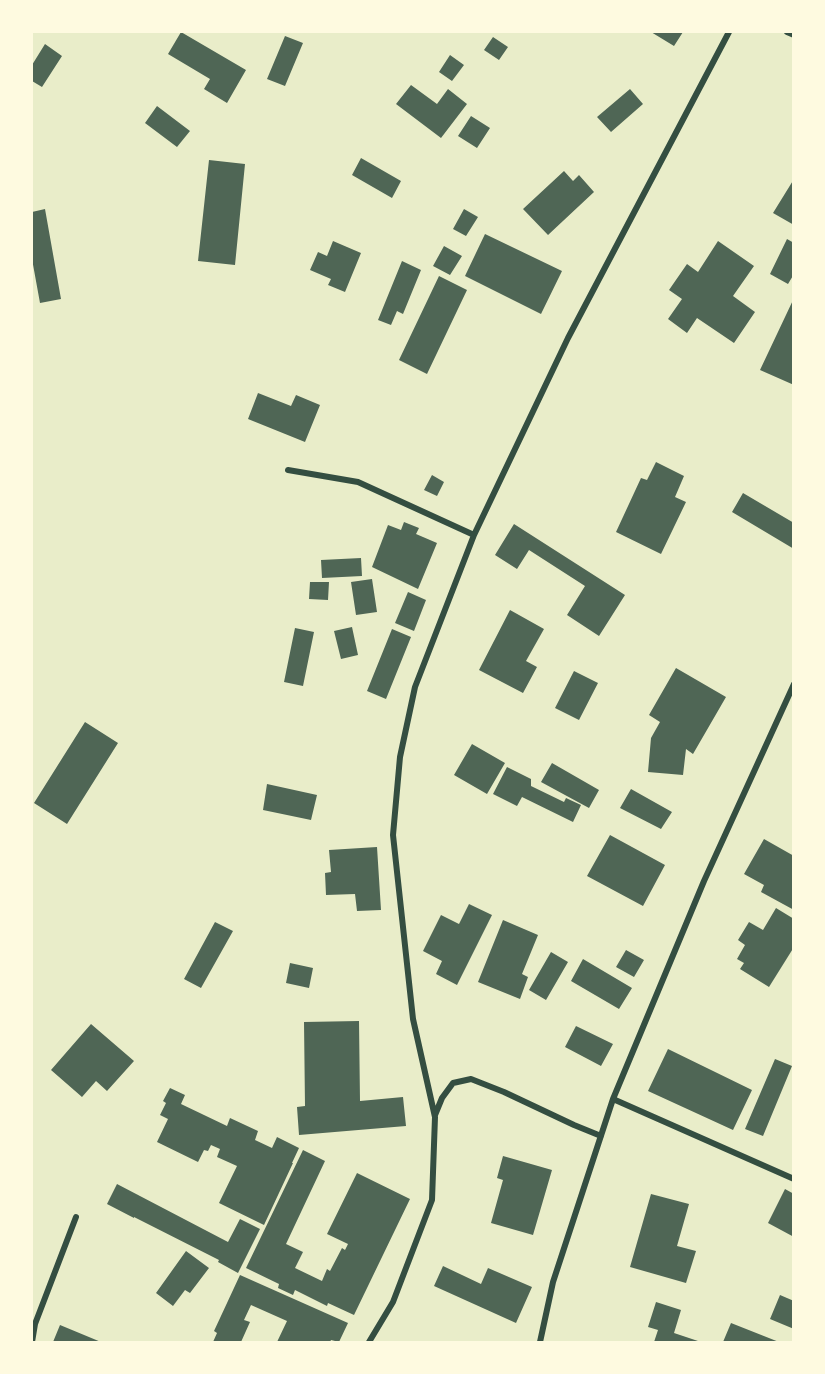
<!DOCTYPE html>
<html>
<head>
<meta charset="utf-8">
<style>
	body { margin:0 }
	#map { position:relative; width:825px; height:1374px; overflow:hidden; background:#e9edc9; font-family:Manrope,sans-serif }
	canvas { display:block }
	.frame { position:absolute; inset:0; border:33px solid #fefae0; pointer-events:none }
</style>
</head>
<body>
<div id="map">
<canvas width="825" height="1374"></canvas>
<div class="frame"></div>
</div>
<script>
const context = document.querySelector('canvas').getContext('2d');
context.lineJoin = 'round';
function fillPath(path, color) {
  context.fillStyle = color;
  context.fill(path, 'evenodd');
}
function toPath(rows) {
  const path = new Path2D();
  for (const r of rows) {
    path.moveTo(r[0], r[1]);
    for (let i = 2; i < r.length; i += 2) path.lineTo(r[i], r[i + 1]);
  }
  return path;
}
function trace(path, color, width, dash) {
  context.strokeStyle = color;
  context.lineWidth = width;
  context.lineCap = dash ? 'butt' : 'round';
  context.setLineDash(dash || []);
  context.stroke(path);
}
fillPath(toPath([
	[181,32,246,70,227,103,204,89,210,79,168,54],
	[651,32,683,32,674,46],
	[285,36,303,43,285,86,267,79],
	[493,37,508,47,499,60,484,50],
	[45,44,62,56,42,87,32,81,32,65],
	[450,55,464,65,452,81,439,72],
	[411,85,437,104,448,89,467,104,441,138,396,104],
	[630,89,643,104,611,132,597,117],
	[157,106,190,131,177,147,145,123],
	[471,116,490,128,477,148,458,136],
	[361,158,401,181,392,198,352,175],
	[209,160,245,164,235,265,198,261],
	[564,171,573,181,579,175,594,192,548,235,523,209],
	[794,179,794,225,773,213],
	[45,209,61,299,40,303,32,259,32,212],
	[464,209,478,217,466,236,453,229],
	[485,234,562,271,541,314,465,276],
	[787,239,794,243,794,274,788,284,770,274],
	[333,241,361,253,345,292,328,285,331,279,310,270,318,252,327,256],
	[718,241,754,266,733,296,755,312,734,343,697,318,687,333,668,319,682,299,669,290,687,264,698,272],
	[444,246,462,256,450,275,433,266],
	[402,261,421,270,403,314,397,311,391,325,378,320],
	[439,276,467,290,427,374,399,360],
	[794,298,794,385,760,370],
	[258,393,291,406,296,395,320,405,305,442,248,419],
	[656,462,684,476,675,497,686,502,661,554,616,532,641,478,647,480],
	[432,475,444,482,437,496,424,490],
	[743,493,794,523,794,549,732,512],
	[404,522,419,528,416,534,437,543,418,589,372,567,388,525,401,530],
	[514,524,625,595,599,636,567,615,585,586,529,550,517,569,495,555],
	[361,558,362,576,322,578,321,560],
	[372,579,377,612,356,615,351,582],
	[310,582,329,582,328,600,309,599],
	[408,592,426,600,414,631,395,623],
	[510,610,544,629,526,661,537,667,523,693,479,670],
	[352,627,358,655,341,659,334,631],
	[295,628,314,632,303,686,284,682],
	[392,629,411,637,386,699,367,691],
	[676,668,726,697,693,754,686,749,683,775,648,772,651,738,660,722,649,715],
	[574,671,598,683,579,720,555,708],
	[85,722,118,743,67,824,34,803],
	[472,744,505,763,487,794,454,775],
	[552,763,599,790,589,808,541,782],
	[507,767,531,779,531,786,564,802,566,798,581,805,573,822,522,797,517,806,493,794],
	[267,784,317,795,311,820,263,810],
	[631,789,672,812,661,829,620,808],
	[610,835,665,865,643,906,587,876],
	[764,839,794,856,794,910,761,892,764,885,744,874],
	[377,847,381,910,357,911,355,894,326,895,325,873,331,872,329,850],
	[469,904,492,915,457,985,436,974,442,961,423,951,441,915,459,924],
	[776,908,794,919,794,947,769,987,740,969,744,963,737,959,745,945,738,940,749,922,763,930],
	[503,920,538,935,522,974,528,977,520,999,478,982],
	[215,922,233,931,201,988,184,979],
	[626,950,644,960,634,977,616,967],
	[551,952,568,962,546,1000,529,990],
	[583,959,632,988,619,1009,571,981],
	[290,963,313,968,309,988,286,983],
	[359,1021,360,1101,403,1097,406,1126,299,1135,297,1107,305,1106,304,1022],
	[91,1024,134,1061,107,1091,96,1081,82,1097,51,1070],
	[576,1026,613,1044,601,1066,565,1047],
	[668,1049,752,1090,733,1130,648,1091],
	[775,1059,792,1066,763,1136,745,1129],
	[170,1088,185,1095,181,1104,227,1126,230,1118,258,1131,255,1140,272,1148,277,1137,299,1148,292,1163,293,1163,264,1225,219,1203,237,1166,217,1157,220,1149,211,1145,208,1151,204,1150,198,1162,157,1142,168,1119,160,1115,166,1103,163,1101],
	[303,1150,325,1161,286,1244,303,1252,295,1268,322,1281,327,1269,330,1271,342,1248,345,1250,348,1244,327,1234,357,1173,410,1199,354,1315,328,1303,327,1306,295,1290,293,1295,278,1288,279,1284,246,1268],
	[503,1156,552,1170,533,1235,491,1223,503,1180,497,1178],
	[117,1184,228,1242,240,1219,260,1229,238,1273,218,1262,219,1260,134,1217,134,1218,107,1204],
	[785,1189,794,1194,794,1237,768,1223],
	[651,1194,689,1204,677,1246,696,1251,686,1283,630,1267],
	[186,1251,209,1268,190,1293,185,1290,173,1306,156,1293],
	[443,1266,481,1284,488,1268,532,1287,516,1323,434,1286],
	[240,1275,348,1323,339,1342,331,1340,330,1342,277,1342,287,1321,251,1305,244,1320,250,1322,241,1342,213,1342,217,1333,214,1331],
	[780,1295,794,1301,794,1329,770,1319],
	[656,1302,681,1310,674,1333,701,1342,654,1342,658,1330,648,1327],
	[731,1323,779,1342,723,1342],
	[60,1325,101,1342,53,1342]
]), '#4f6655');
trace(toPath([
	[787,32,794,35],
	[288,470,358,482,474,535],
	[613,1099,794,1179],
	[435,1115,442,1098,453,1083,471,1079,504,1092,574,1125,601,1136],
	[32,1342,35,1324,76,1217],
	[369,1342,393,1302,432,1200,435,1117,413,1019,393,835,400,757,415,687,474,535,568,338,729,32],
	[540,1342,553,1282,613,1099,704,881,794,684]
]), '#344e41', 6);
</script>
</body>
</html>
